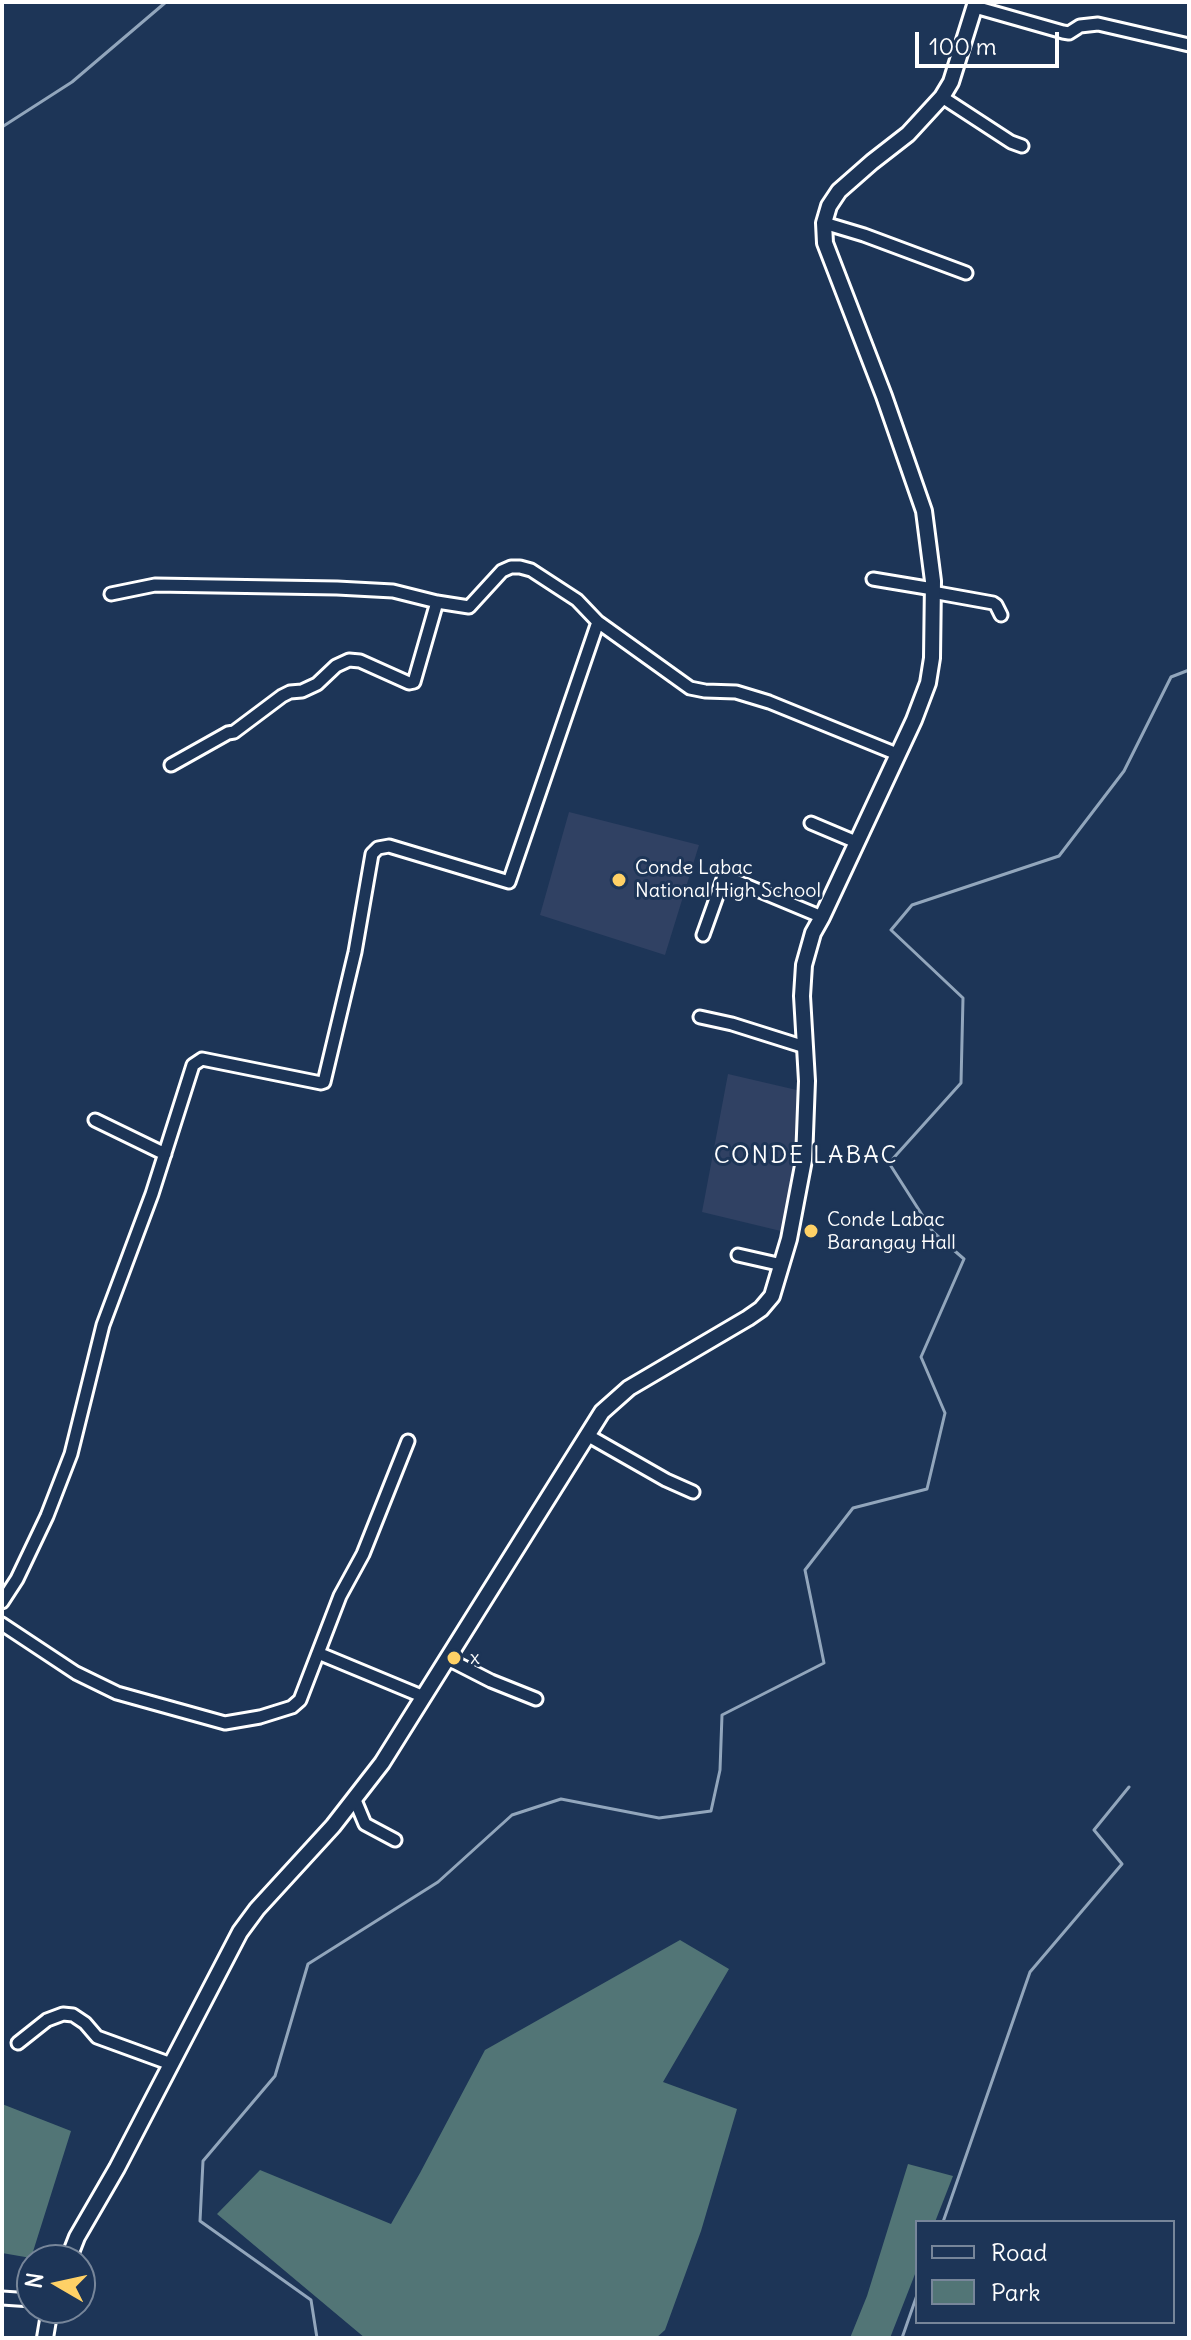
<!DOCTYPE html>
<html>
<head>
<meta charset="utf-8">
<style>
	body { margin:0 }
	#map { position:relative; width:1191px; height:2340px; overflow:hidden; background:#1d3557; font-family:Delius,sans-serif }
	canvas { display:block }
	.frame { position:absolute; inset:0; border:4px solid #fff; pointer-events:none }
	.legend { position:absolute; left:915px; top:2220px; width:260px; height:104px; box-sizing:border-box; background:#1d3557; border:2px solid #77869a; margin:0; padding:10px 14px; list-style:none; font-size:24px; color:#fff }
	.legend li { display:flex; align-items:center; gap:16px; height:40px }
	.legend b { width:40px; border:2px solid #77869a }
	.north { position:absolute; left:16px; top:2244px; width:80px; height:80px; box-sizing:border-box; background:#1d3557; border:2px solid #77869a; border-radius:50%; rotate:279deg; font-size:22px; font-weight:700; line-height:32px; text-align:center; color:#fff }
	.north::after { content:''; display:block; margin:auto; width:28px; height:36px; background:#ffd166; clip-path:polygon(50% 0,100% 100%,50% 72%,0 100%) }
	.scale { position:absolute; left:915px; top:32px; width:144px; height:36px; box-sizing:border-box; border:4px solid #fff; border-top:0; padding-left:10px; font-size:24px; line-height:28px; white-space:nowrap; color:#fff; -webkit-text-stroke:6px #1d3557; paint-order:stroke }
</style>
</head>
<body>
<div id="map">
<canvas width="1191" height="2340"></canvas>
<div class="frame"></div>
<ul class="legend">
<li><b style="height:10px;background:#1d3557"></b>Road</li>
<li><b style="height:22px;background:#527576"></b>Park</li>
</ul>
<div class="north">N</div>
<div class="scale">100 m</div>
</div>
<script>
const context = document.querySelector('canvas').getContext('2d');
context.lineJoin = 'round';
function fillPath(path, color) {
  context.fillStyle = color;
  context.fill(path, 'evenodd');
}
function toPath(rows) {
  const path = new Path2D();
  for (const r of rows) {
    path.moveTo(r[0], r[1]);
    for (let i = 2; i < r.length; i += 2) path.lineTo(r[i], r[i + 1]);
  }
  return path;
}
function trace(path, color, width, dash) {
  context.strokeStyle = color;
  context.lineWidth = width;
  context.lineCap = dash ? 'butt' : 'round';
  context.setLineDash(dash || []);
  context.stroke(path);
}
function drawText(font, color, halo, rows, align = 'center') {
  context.font = font + ' Delius,sans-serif';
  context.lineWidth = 6;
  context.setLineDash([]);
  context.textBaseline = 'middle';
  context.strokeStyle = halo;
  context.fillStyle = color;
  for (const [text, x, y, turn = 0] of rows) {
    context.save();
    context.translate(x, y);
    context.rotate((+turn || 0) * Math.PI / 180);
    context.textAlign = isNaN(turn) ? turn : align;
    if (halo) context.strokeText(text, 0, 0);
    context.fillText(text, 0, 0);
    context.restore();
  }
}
fillPath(toPath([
	[569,812,699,845,665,955,540,915],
	[728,1074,801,1091,785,1232,702,1212]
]), '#304163');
fillPath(toPath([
	[680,1940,729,1969,663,2082,737,2109,701,2231,665,2330,656,2338,365,2338,217,2214,260,2170,391,2224,420,2173,485,2050],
	[2,2104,71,2131,31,2258,2,2253],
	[908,2164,953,2176,935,2222,917,2222,917,2269,890,2338,850,2338,867,2296]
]), '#527576');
trace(toPath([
	[2,127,72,82,166,2],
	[943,2222,1030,1972,1122,1864,1094,1830,1129,1787],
	[317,2338,311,2300,200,2221,203,2161,275,2076,308,1964,438,1882,512,1815,561,1799,659,1818,711,1811,720,1770,722,1715,824,1663,805,1570,853,1508,927,1489,945,1413,921,1357,964,1259,933,1232,889,1163,961,1083,963,998,891,930,912,905,1059,856,1124,771,1171,677,1189,670],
	[902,2338,917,2295]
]), '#92a6bc', 3);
const minor = toPath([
	[975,7,1063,32,1069,33,1080,26,1098,24,1189,45],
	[942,97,1011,142,1022,146],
	[824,223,864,235,966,273],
	[873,579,933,589],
	[932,592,993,603,996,605,1001,615],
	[111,594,155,585,337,588,393,591,437,602,469,607,502,571,511,567,520,567,531,570,577,600,598,622,690,688,705,691,736,692,769,702,897,754],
	[171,765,228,733,234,732,282,696,290,692,302,691,317,684,336,666,349,660,360,661,409,683,414,682,437,602],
	[811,823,856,842],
	[703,935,723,879,726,877,822,917],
	[700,1017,732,1024,805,1047],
	[95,1120,165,1154],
	[738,1255,782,1265],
	[587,1435,666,1480,693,1492],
	[2,1602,17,1579,47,1516,71,1454,103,1325,152,1194,193,1065,202,1059,321,1083,324,1082,355,952,372,854,378,848,389,846,509,882,598,622],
	[2,1624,76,1673,117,1693,225,1723,260,1717,292,1707,300,1700,340,1596,363,1554,408,1441],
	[318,1653,424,1697],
	[448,1659,491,1681,536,1699],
	[355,1800,365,1824,395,1840],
	[18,2043,47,2020,63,2014,73,2015,85,2023,97,2037,171,2064],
	[2,2298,32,2300]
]);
const tertiary = toPath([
	[68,2260,77,2237,117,2168,240,1932,257,1909,333,1826,382,1763,602,1412,629,1388,748,1318,761,1309,772,1296,789,1239,804,1160,807,1081,802,996,804,965,813,933,822,917,914,720,928,683,932,658,933,581,924,511,884,396,825,243,824,223,829,206,839,191,872,162,908,134,942,97,951,82,976,2],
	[45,2338,50,2308]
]);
trace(minor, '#fff', 17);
trace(tertiary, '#fff', 20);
trace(minor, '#1d3557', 11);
trace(tertiary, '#1d3557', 14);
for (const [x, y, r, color] of [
	[619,880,8,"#ffd166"],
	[811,1231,8,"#ffd166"],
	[454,1658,8,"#ffd166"]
]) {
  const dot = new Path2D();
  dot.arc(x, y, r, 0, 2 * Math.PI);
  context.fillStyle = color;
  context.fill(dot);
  trace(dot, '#1d3557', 3);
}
drawText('20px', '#fff', '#1d3557', [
	["Conde Labac",635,868],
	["National High School",635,891],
	["Conde Labac",827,1220],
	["Barangay Hall",827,1243],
	["x",470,1658]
], 'left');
context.letterSpacing = '2px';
drawText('24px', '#fff', '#1d3557', [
	["CONDE LABAC",806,1156]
]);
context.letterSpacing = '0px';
</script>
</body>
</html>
